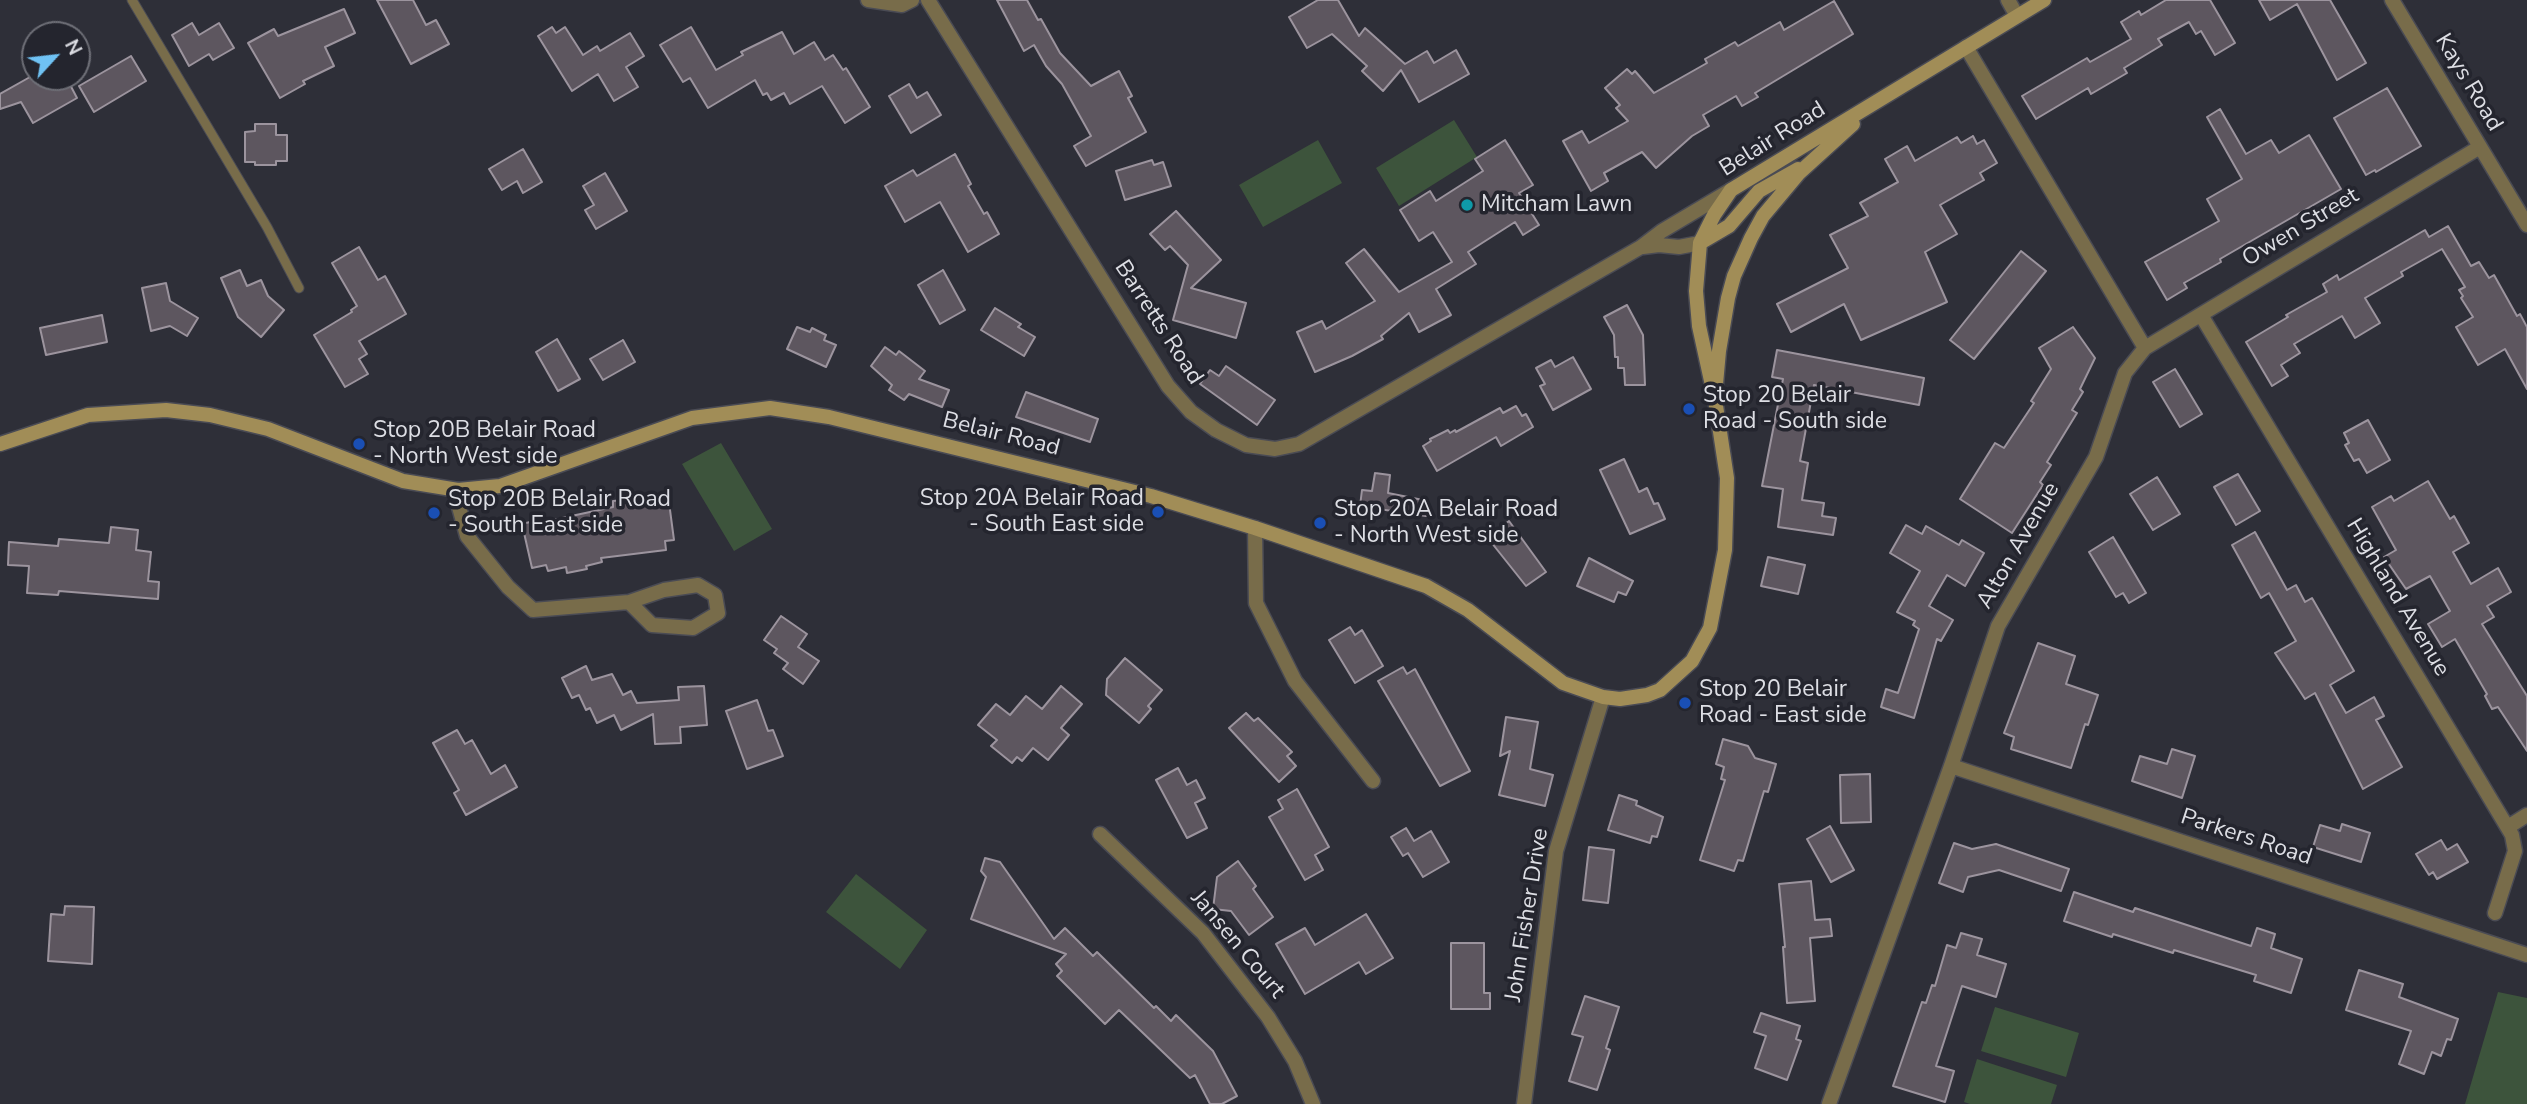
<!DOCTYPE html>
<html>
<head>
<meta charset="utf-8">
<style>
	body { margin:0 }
	#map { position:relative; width:2527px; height:1104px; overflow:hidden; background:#2e2f38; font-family:"Nunito Sans",sans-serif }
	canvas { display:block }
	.north { position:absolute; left:21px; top:21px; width:70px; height:70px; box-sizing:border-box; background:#24252e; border:2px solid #6e6f77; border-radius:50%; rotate:63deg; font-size:19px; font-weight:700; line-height:28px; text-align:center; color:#dddee4 }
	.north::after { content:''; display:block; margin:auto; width:24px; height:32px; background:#6fc2f4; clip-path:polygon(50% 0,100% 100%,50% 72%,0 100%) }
</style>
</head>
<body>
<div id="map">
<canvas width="2527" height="1104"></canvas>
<div class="north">N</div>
</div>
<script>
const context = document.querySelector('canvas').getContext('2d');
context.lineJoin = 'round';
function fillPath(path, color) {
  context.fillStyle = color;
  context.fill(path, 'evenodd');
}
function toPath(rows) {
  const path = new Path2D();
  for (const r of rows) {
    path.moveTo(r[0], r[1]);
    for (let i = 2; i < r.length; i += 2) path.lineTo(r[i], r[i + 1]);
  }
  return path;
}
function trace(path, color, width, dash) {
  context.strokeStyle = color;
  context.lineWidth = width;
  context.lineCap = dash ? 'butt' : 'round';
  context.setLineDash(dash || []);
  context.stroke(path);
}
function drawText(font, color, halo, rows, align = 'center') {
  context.font = font + ' "Nunito Sans",sans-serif';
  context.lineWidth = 7;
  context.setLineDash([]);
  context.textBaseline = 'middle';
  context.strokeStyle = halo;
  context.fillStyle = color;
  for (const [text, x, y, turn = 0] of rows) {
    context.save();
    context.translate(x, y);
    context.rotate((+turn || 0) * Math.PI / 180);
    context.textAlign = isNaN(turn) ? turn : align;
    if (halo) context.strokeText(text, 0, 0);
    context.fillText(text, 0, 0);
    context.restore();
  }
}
fillPath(toPath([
	[1454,120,1477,157,1399,206,1376,168],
	[1318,140,1342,183,1263,227,1239,185],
	[721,443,772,529,734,551,682,464],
	[856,874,927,930,900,969,826,912],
	[2498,992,2527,998,2527,1104,2465,1104],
	[1995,1007,2079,1033,2066,1077,1981,1051],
	[1977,1059,2057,1085,2051,1104,1970,1104,1964,1102]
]), '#3d543c');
const building = toPath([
	[377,0,413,0,426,25,436,20,449,44,411,64,377,0],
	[997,0,1027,0,1038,20,1041,19,1060,53,1091,86,1119,71,1132,96,1128,98,1146,132,1086,166,1074,146,1091,136,1062,84,1046,66,1034,45,1024,51,997,0],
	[1318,0,1338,0,1359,36,1365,28,1405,64,1427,51,1434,63,1456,50,1469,74,1419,102,1401,70,1383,91,1362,71,1367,66,1332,34,1307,48,1289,17,1318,0],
	[2166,0,2210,0,2235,43,2215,55,2201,31,2196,34,2189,22,2158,39,2162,45,2124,68,2127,73,2091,94,2088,88,2036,119,2022,96,2087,58,2090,62,2131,39,2121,22,2139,11,2141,15,2166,0],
	[2259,0,2330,0,2366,63,2337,80,2297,4,2270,20,2259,0],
	[1834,1,1853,34,1755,93,1758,97,1742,106,1736,96,1703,115,1709,126,1692,136,1656,168,1642,152,1604,173,1608,181,1591,191,1563,141,1582,131,1589,143,1628,121,1616,108,1620,105,1605,88,1627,69,1632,74,1635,71,1654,93,1707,63,1705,59,1735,42,1738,46,1780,22,1784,30,1834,1],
	[344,9,355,33,325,47,334,66,303,81,305,84,280,98,248,43,274,29,278,36,344,9],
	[192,23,199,35,219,23,234,48,213,60,209,54,189,66,172,35,192,23],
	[552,27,556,33,565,27,583,55,597,46,600,51,630,33,644,56,626,67,638,87,614,101,598,74,572,91,538,36,552,27],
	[691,27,716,70,743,55,741,52,782,32,794,54,814,42,825,60,833,55,843,70,846,68,870,107,845,123,822,86,790,104,784,93,771,100,767,93,763,95,755,80,708,108,690,78,683,82,660,45,691,27],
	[131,56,146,81,94,112,79,86,131,56],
	[30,77,66,77,77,98,33,123,21,102,0,109,0,94,30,77],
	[909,84,917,98,927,92,941,115,911,133,889,96,909,84],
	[2387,88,2421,146,2376,172,2375,170,2366,175,2334,118,2387,88],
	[2220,109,2246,154,2271,140,2279,153,2309,135,2341,189,2220,259,2221,262,2184,283,2187,288,2167,300,2145,262,2219,221,2207,199,2242,179,2207,117,2220,109],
	[255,124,276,124,276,135,287,135,287,161,276,161,276,165,255,165,255,162,245,162,245,132,255,131,255,124],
	[1973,136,1977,144,1984,140,1997,163,1980,173,1984,180,1940,205,1957,234,1925,252,1947,302,1861,340,1844,304,1791,332,1777,304,1848,268,1830,235,1868,216,1860,203,1898,182,1885,159,1907,146,1915,161,1957,137,1961,143,1973,136],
	[1505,140,1533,185,1519,193,1539,225,1523,235,1515,222,1468,252,1476,264,1436,289,1451,315,1419,332,1409,313,1381,336,1383,339,1352,356,1315,372,1297,332,1322,321,1326,329,1375,301,1346,263,1364,249,1399,292,1452,262,1433,232,1419,241,1400,210,1430,191,1436,201,1483,171,1475,159,1505,140],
	[523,149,542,182,523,193,517,181,502,190,489,169,523,149],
	[955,154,971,184,968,186,984,214,987,212,999,234,968,252,940,202,905,222,885,186,913,170,917,176,955,154],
	[1152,160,1154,165,1163,162,1171,186,1125,200,1116,171,1152,160],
	[605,173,627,211,596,229,585,210,594,205,583,186,605,173],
	[1176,211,1221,260,1191,288,1246,303,1236,338,1173,320,1188,265,1170,246,1165,250,1150,234,1176,211],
	[2448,226,2471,266,2479,262,2489,278,2494,275,2517,316,2520,314,2527,327,2527,389,2505,349,2478,365,2456,327,2473,317,2461,298,2463,296,2459,290,2465,287,2442,249,2401,272,2403,276,2365,298,2380,323,2355,338,2342,316,2294,344,2300,353,2281,365,2288,376,2272,386,2246,342,2288,317,2286,315,2327,292,2323,284,2337,275,2339,280,2425,230,2429,237,2448,226],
	[359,247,378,280,385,276,406,314,359,341,367,354,359,359,368,374,345,387,314,335,352,312,351,310,357,306,332,263,359,247],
	[2021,251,2046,271,1974,359,1950,340,2021,251],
	[240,270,247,286,261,280,268,296,284,310,261,337,238,317,221,278,240,270],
	[943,270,965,310,940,324,918,285,943,270],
	[166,283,170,301,198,318,187,336,170,326,151,331,142,288,166,283],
	[1627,305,1643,335,1645,385,1625,385,1624,368,1618,368,1618,357,1615,357,1614,335,1604,317,1627,305],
	[995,308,1021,324,1018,327,1035,337,1024,356,981,330,995,308],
	[102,315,107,342,46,355,40,328,102,315],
	[797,327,810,332,812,328,826,335,824,340,836,345,826,367,787,349,797,327],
	[2073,327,2095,358,2080,389,2083,392,2072,410,2077,413,2047,462,2051,465,2040,482,2043,485,2012,533,1960,499,1995,443,2004,448,2034,403,2031,401,2051,369,2039,348,2073,327],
	[557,339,580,379,558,391,536,352,557,339],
	[623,340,635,362,603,380,590,359,623,340],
	[885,347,896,355,899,351,925,371,919,379,949,390,942,407,909,394,904,400,889,390,892,385,871,366,885,347],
	[1777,350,1924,378,1919,405,1814,385,1800,461,1808,463,1802,500,1824,503,1822,516,1836,518,1833,535,1778,527,1783,489,1762,486,1783,379,1772,377,1777,350],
	[1573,357,1591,389,1553,410,1540,386,1545,384,1536,368,1551,360,1555,367,1573,357],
	[1226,366,1275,400,1257,425,1200,384,1210,370,1219,376,1226,366],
	[2175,369,2202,414,2180,427,2153,382,2175,369],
	[1026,392,1098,419,1090,442,1016,417,1026,392],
	[1516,406,1522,416,1526,414,1533,427,1501,446,1496,437,1437,471,1423,446,1431,441,1430,439,1448,430,1450,433,1455,430,1456,432,1500,408,1503,413,1516,406],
	[2368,420,2390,460,2367,473,2359,459,2354,461,2345,445,2349,443,2344,433,2368,420],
	[1624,459,1639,492,1647,488,1654,504,1658,503,1665,519,1630,534,1600,470,1624,459],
	[1375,473,1390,475,1388,493,1428,501,1426,516,1372,508,1369,510,1369,507,1360,506,1362,490,1372,491,1375,473],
	[2238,474,2260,511,2236,525,2214,487,2238,474],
	[2157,477,2180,514,2153,530,2130,494,2157,477],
	[2428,481,2450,519,2454,516,2469,543,2453,552,2471,584,2498,568,2511,592,2487,606,2494,617,2482,624,2527,696,2527,751,2498,707,2492,709,2485,696,2487,694,2455,639,2442,647,2428,624,2450,611,2430,576,2406,589,2384,557,2396,550,2372,507,2391,496,2394,501,2428,481],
	[668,495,674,540,665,541,666,550,601,558,602,562,586,566,587,569,567,573,566,567,548,571,546,565,532,568,522,524,538,520,539,523,613,507,613,501,668,495],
	[1509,521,1546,572,1526,586,1487,537,1509,521],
	[1906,525,1922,534,1926,526,1959,545,1962,540,1984,553,1965,586,1947,575,1929,606,1953,620,1941,641,1937,639,1914,718,1881,707,1886,689,1898,693,1919,629,1913,625,1915,621,1897,612,1920,571,1890,553,1906,525],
	[111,527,138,530,136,550,151,552,148,581,159,582,158,599,59,591,58,595,27,593,29,566,8,565,9,542,58,546,59,539,109,543,111,527],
	[2255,532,2287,590,2296,585,2305,602,2312,598,2354,671,2330,685,2346,713,2374,697,2384,716,2376,720,2402,767,2363,789,2315,693,2305,699,2275,653,2296,641,2269,593,2261,598,2232,545,2255,532],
	[2113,537,2146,593,2129,603,2123,593,2116,597,2089,552,2113,537],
	[1768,557,1805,565,1798,594,1761,586,1768,557],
	[1589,558,1633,581,1626,595,1618,592,1614,602,1577,586,1589,558],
	[781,616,807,634,798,647,819,661,803,684,783,669,788,663,774,653,777,649,764,640,781,616],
	[1350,627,1355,635,1362,630,1383,666,1355,683,1329,640,1350,627],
	[2038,643,2075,656,2066,684,2098,695,2088,725,2085,724,2071,768,2011,749,2014,737,2004,733,2038,643],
	[1125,658,1162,690,1148,706,1151,709,1139,723,1106,695,1107,679,1125,658],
	[586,666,592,680,612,674,623,695,631,691,637,703,679,700,678,687,704,686,707,725,680,727,681,743,655,744,653,714,621,730,614,715,597,723,590,708,586,710,579,695,572,698,562,678,586,666],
	[1403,667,1407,674,1415,669,1470,771,1440,786,1378,681,1403,667],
	[1061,686,1082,704,1061,728,1069,735,1048,760,1033,748,1022,761,1017,757,1012,763,991,746,997,740,978,725,996,704,1010,715,1026,696,1042,709,1061,686],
	[757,700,768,731,773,730,783,756,747,769,726,711,757,700],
	[1246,713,1254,721,1258,718,1292,752,1287,756,1296,766,1279,782,1229,728,1246,713],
	[1506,717,1538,722,1530,769,1553,775,1545,806,1499,795,1510,751,1500,756,1506,717],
	[457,730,465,744,472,740,491,774,505,765,517,787,466,815,454,793,459,790,433,743,457,730],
	[1723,739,1748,746,1755,758,1776,764,1768,792,1764,791,1743,861,1738,860,1734,871,1700,860,1725,780,1721,779,1724,767,1716,764,1723,739],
	[2172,749,2195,756,2182,798,2132,781,2140,756,2167,764,2172,749],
	[1178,768,1187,785,1196,780,1205,798,1195,803,1207,828,1187,838,1156,780,1178,768],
	[1870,774,1871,822,1841,823,1840,775,1870,774],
	[1297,789,1329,847,1315,855,1323,870,1305,880,1269,817,1283,809,1278,800,1297,789],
	[1619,795,1637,801,1636,805,1663,817,1657,837,1652,836,1650,843,1608,830,1619,795],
	[2342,824,2370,833,2361,862,2313,847,2320,825,2340,831,2342,824],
	[1830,826,1854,870,1831,882,1807,839,1830,826],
	[1406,828,1414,841,1431,831,1449,862,1423,877,1408,853,1403,856,1391,837,1406,828],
	[2441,840,2447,850,2457,844,2468,862,2437,879,2433,872,2429,875,2416,854,2441,840],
	[1954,843,1972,849,1996,844,2069,869,2061,891,1999,870,1968,877,1963,892,1939,883,1954,843],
	[1589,847,1614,850,1608,903,1583,900,1589,847],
	[985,858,1000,862,1054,939,1065,928,1093,956,1097,952,1154,1008,1156,1006,1171,1021,1176,1015,1213,1051,1237,1096,1222,1104,1210,1104,1195,1075,1190,1078,1119,1010,1105,1024,1057,976,1062,971,1056,964,1066,954,971,919,986,877,981,871,985,858],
	[1238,861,1256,886,1253,889,1273,917,1249,935,1231,911,1213,909,1217,877,1238,861],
	[1811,881,1815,920,1830,919,1832,936,1810,938,1815,1001,1787,1003,1783,947,1785,947,1779,884,1811,881],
	[2074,892,2133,912,2135,908,2251,946,2257,928,2275,934,2271,948,2302,959,2291,993,2254,981,2256,975,2174,950,2173,953,2113,934,2112,937,2064,921,2074,892],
	[65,906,94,907,92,964,48,961,51,914,64,915,65,906],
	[1366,914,1393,958,1366,974,1359,962,1305,994,1276,944,1305,928,1315,945,1366,914],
	[1961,933,1982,939,1977,955,2006,964,1996,997,1962,986,1936,1066,1954,1071,1945,1102,1893,1086,1922,1002,1926,1003,1932,985,1935,986,1947,945,1956,948,1961,933],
	[1451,943,1484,943,1484,993,1490,993,1490,1009,1451,1009,1451,943],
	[2359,970,2403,984,2399,997,2458,1019,2451,1040,2447,1039,2441,1056,2432,1052,2424,1074,2399,1064,2411,1031,2346,1010,2359,970],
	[1585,996,1619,1007,1606,1048,1610,1050,1597,1090,1569,1081,1583,1037,1572,1034,1585,996],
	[1761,1013,1800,1026,1796,1039,1801,1041,1787,1080,1755,1068,1766,1036,1754,1032,1761,1013]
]);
fillPath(building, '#5d565f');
trace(building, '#9c949e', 2);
const service = toPath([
	[132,0,267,227,299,288]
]);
const minor = toPath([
	[868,0,902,5,912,0],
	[928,0,1168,386,1191,412,1216,430,1246,445,1275,449,1299,444,1641,247,1662,231,1731,190],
	[2008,0,2017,16],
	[2392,0,2527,225],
	[1643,247,1659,245,1679,247,1700,243],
	[2201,315,2512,835,2515,851,2495,913],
	[2145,348,2480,147],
	[458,490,459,507,467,536,508,587,533,610,629,602,664,590,698,585,715,595,718,613,693,628,652,625,629,602],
	[1255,528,1256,603,1295,681,1373,781],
	[1951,766,2527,955],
	[2508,827,2527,815],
	[1100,834,1203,933,1268,1017,1295,1061,1313,1104],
	[1524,1104,1556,851,1603,697],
	[1829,1104,1951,766,1998,626,2096,457,2125,373,2145,348,1966,47]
]);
const secondary = toPath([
	[1700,243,1729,226,1759,191,1798,169],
	[1716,384,1719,351,1728,298,1734,276,1751,238,1763,216,1799,173,1853,124],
	[0,444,88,415,166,410,210,415,268,429,403,481,458,490,500,486,692,418,770,408,829,417,1151,496,1255,528,1426,586,1468,610,1563,683,1603,697,1620,699,1647,695,1660,690,1692,661,1710,628,1725,550,1727,478,1715,399,1699,326,1696,291,1700,243,1714,215,1731,190,2044,0]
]);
trace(service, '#4a4b54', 11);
trace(minor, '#4a4b54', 17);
trace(secondary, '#4a4b54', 17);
trace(service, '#786c4a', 9);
trace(minor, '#786c4a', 14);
trace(secondary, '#a18d57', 14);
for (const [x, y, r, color] of [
	[1467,205,7,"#0f9aa8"],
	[1689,409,7,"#1a4fb4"],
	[359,444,7,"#1a4fb4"],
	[1158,512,7,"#1a4fb4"],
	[434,513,7,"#1a4fb4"],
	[1320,523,7,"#1a4fb4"],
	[1685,703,7,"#1a4fb4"]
]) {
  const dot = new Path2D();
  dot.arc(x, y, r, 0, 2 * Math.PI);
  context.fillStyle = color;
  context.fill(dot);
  trace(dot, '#24252e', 2.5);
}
drawText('23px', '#dddee4', '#24252e', [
	["Kays Road",2468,83,59],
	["Belair Road",1773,140,-32],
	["Owen Street",2301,228,-31],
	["Barretts Road",1158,323,57],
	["Belair Road",1001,435,14],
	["Alton Avenue",2019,546,-60],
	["Highland Avenue",2397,598,59],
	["Parkers Road",2246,838,18],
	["John Fisher Drive",1528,915,-81],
	["Jansen Court",1237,945,50]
]);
drawText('23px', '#dddee4', '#24252e', [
	["Mitcham Lawn",1481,205],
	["Stop 20 Belair",1703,396],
	["Road - South side",1703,422],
	["Stop 20B Belair Road",373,431],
	["- North West side",373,457],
	["Stop 20A Belair Road",1144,499,"right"],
	["- South East side",1144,525,"right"],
	["Stop 20B Belair Road",448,500],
	["- South East side",448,526],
	["Stop 20A Belair Road",1334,510],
	["- North West side",1334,536],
	["Stop 20 Belair",1699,690],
	["Road - East side",1699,716]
], 'left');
</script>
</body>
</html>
